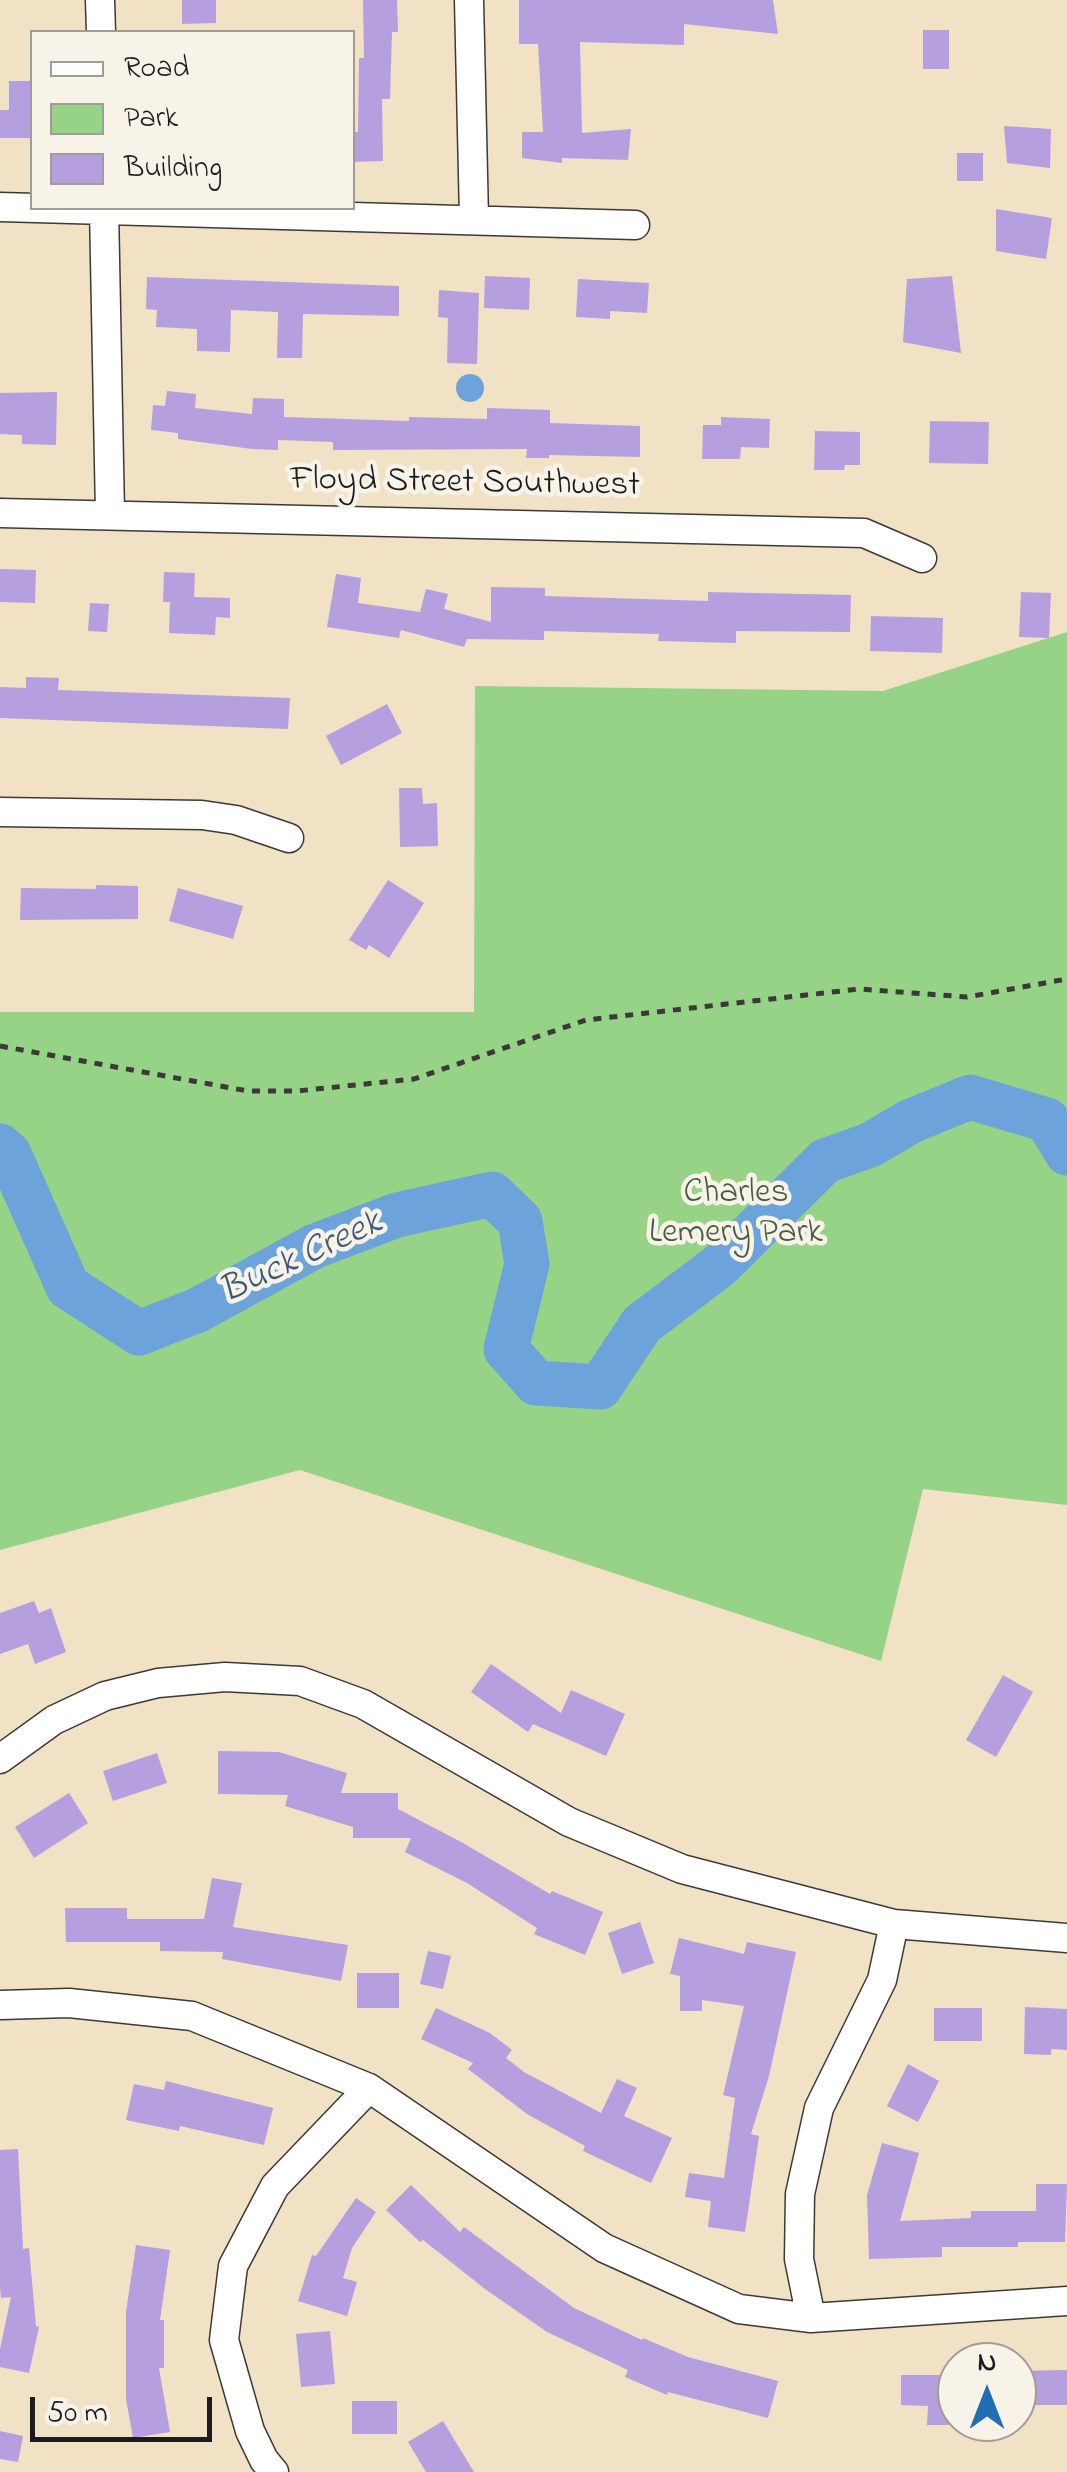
<!DOCTYPE html>
<html>
<head>
<meta charset="utf-8">
<style>
	body { margin:0 }
	#map { position:relative; width:1067px; height:2472px; overflow:hidden; background:#f1e1c5; font-family:"Indie Flower",sans-serif }
	canvas { display:block }
	.legend { position:absolute; left:30px; top:30px; width:325px; height:180px; box-sizing:border-box; background:#f7f3e8; border:2px solid #9f9d96; margin:0; padding:12px 18px; list-style:none; font-size:30px; color:#1c1c1c }
	.legend li { display:flex; align-items:center; gap:20px; height:50px }
	.legend b { width:50px; border:2px solid #9f9d96 }
	.north { position:absolute; left:937px; top:2342px; width:100px; height:100px; box-sizing:border-box; background:#f7f3e8; border:2px solid #9f9d96; border-radius:50%; rotate:0deg; font-size:28px; font-weight:700; line-height:40px; text-align:center; color:#1c1c1c }
	.north::after { content:''; display:block; margin:auto; width:35px; height:45px; background:#1f6fb2; clip-path:polygon(50% 0,100% 100%,50% 72%,0 100%) }
	.scale { position:absolute; left:30px; top:2397px; width:182px; height:45px; box-sizing:border-box; border:5px solid #1c1c1c; border-top:0; padding-left:12px; font-size:30px; line-height:35px; white-space:nowrap; color:#1c1c1c; -webkit-text-stroke:8px #f7f3e8; paint-order:stroke }
</style>
</head>
<body>
<div id="map">
<canvas width="1067" height="2472"></canvas>
<ul class="legend">
<li><b style="height:12px;background:#fff"></b>Road</li>
<li><b style="height:28px;background:#97d387"></b>Park</li>
<li><b style="height:28px;background:#b69fdf"></b>Building</li>
</ul>
<div class="north">N</div>
<div class="scale">50 m</div>
</div>
<script>
const context = document.querySelector('canvas').getContext('2d');
context.lineJoin = 'round';
function fillPath(path, color) {
  context.fillStyle = color;
  context.fill(path, 'evenodd');
}
function toPath(rows) {
  const path = new Path2D();
  for (const r of rows) {
    if (r.length === 3) {
      path.moveTo(r[0] + r[2], r[1]);
      path.arc(r[0], r[1], r[2], 0, 2 * Math.PI);
      continue;
    }
    path.moveTo(r[0], r[1]);
    for (let i = 2; i < r.length; i += 2) path.lineTo(r[i], r[i + 1]);
  }
  return path;
}
function trace(path, color, width, dash) {
  context.strokeStyle = color;
  context.lineWidth = width;
  context.lineCap = dash ? 'butt' : 'round';
  context.setLineDash(dash || []);
  context.stroke(path);
}
function drawText(font, color, halo, rows, align = 'center') {
  context.font = font + ' "Indie Flower",sans-serif';
  context.lineWidth = 9;
  context.setLineDash([]);
  context.textBaseline = 'middle';
  context.strokeStyle = halo;
  context.fillStyle = color;
  for (const [text, x, y, turn = 0] of rows) {
    context.save();
    context.translate(x, y);
    context.rotate((+turn || 0) * Math.PI / 180);
    context.textAlign = isNaN(turn) ? turn : align;
    if (halo) context.strokeText(text, 0, 0);
    context.fillText(text, 0, 0);
    context.restore();
  }
}
fillPath(toPath([
	[1067,632,1067,1505,923,1489,881,1661,300,1470,0,1550,0,1012,474,1012,475,686,883,691]
]), '#97d387');
fillPath(toPath([
	[470,388,14]
]), '#6da3db');
trace(toPath([
	[0,1146,9,1154,68,1287,139,1333,198,1310,315,1246,397,1215,492,1194,520,1221,527,1264,506,1349,536,1383,600,1387,642,1324,719,1266,825,1161,870,1145,911,1121,970,1097,1047,1120,1067,1153]
]), '#6da3db', 45);
fillPath(toPath([
	[182,0,216,0,216,23,182,24],
	[363,0,397,0,398,32,392,32,390,99,382,99,383,161,352,162,352,132,358,132,359,58,364,58],
	[519,0,773,0,778,34,684,24,684,45,580,42,582,133,631,129,628,160,562,158,562,163,522,158,522,132,543,132,538,44,519,44],
	[923,30,949,30,949,69,923,69],
	[9,81,32,81,32,138,0,138,0,110,9,110],
	[1004,126,1051,129,1050,168,1007,163],
	[957,153,983,153,983,181,957,181],
	[996,209,1052,218,1046,259,996,251],
	[485,276,530,278,529,310,484,308],
	[952,276,961,353,903,342,907,279],
	[147,277,399,286,399,316,303,314,302,358,277,358,278,312,231,310,230,352,197,351,197,329,156,327,157,310,146,309],
	[578,279,649,283,647,313,610,311,610,319,576,317],
	[439,290,479,293,477,364,447,363,448,318,438,317],
	[167,391,196,394,195,408,252,414,253,398,284,399,284,417,409,421,409,417,487,419,487,408,550,410,550,423,640,426,640,457,549,455,549,458,526,458,527,449,333,450,333,442,278,440,278,450,252,449,178,439,178,433,151,430,153,405,165,406],
	[57,392,56,445,22,444,22,435,0,434,0,393],
	[721,417,770,419,769,448,741,447,740,459,702,459,703,425,721,425],
	[930,421,989,422,988,464,929,463],
	[815,431,860,432,860,465,845,465,844,470,814,470],
	[0,569,36,570,35,603,0,602],
	[164,572,195,573,194,597,230,598,230,618,216,617,215,635,169,633,170,602,163,602],
	[336,574,361,578,358,603,420,612,426,589,448,594,444,609,491,622,491,587,545,588,545,596,708,601,708,592,851,595,850,632,736,631,736,643,658,641,659,634,544,631,544,640,467,639,464,647,401,630,399,638,327,627],
	[1021,592,1051,593,1049,638,1019,637],
	[90,603,109,604,107,632,88,631],
	[871,616,943,618,942,653,870,651],
	[26,677,59,678,58,690,290,698,288,729,0,718,0,687,26,688],
	[387,704,402,733,341,765,326,736],
	[399,788,422,788,423,804,437,803,438,846,400,847],
	[388,880,424,903,389,958,369,945,366,950,349,940],
	[96,885,138,886,138,919,20,920,21,888,96,889],
	[178,888,243,906,233,939,169,921],
	[34,1601,39,1613,51,1608,66,1652,35,1664,28,1644,0,1654,0,1613],
	[491,1664,561,1713,571,1690,625,1714,606,1756,533,1724,528,1732,471,1692],
	[1003,1675,1033,1692,996,1757,966,1740],
	[218,1751,279,1752,347,1773,341,1793,398,1793,398,1809,463,1843,550,1894,552,1891,603,1912,585,1955,534,1934,537,1928,467,1883,405,1852,411,1838,353,1838,353,1827,285,1806,288,1795,218,1794],
	[157,1753,167,1783,113,1801,103,1771],
	[69,1793,88,1823,34,1858,15,1827],
	[212,1878,242,1883,233,1927,348,1945,341,1981,222,1959,223,1952,160,1951,160,1942,66,1942,65,1908,127,1908,127,1919,204,1919],
	[640,1922,654,1963,622,1974,608,1933],
	[679,1938,744,1954,747,1942,796,1952,769,2076,751,2134,759,2136,745,2232,708,2227,711,2201,685,2197,689,2173,724,2178,735,2098,723,2095,744,2006,702,2000,702,2011,680,2011,680,1976,670,1974],
	[428,1951,451,1956,443,1989,420,1984],
	[357,1973,399,1973,399,2008,357,2008],
	[1025,2007,1067,2009,1067,2050,1051,2049,1051,2055,1024,2054],
	[436,2008,490,2033,512,2050,506,2058,524,2072,601,2113,617,2079,637,2088,624,2116,672,2138,651,2183,583,2151,585,2146,527,2114,468,2069,473,2063,421,2039],
	[934,2008,982,2008,982,2041,934,2041],
	[908,2064,939,2081,918,2122,887,2106],
	[166,2081,273,2108,264,2145,180,2126,179,2131,126,2120,134,2084,164,2090],
	[882,2143,919,2153,900,2221,971,2218,971,2211,1036,2211,1036,2184,1067,2184,1065,2242,1018,2242,1018,2247,942,2247,942,2257,869,2259,867,2195],
	[18,2149,23,2249,29,2248,36,2326,39,2327,29,2373,0,2367,0,2349,11,2297,1,2298,0,2288,0,2150],
	[411,2185,460,2232,464,2227,574,2308,642,2340,643,2338,688,2357,778,2381,768,2418,668,2392,667,2395,625,2377,628,2370,547,2332,485,2289,423,2240,420,2242,386,2210],
	[356,2198,376,2212,352,2248,343,2278,357,2282,347,2316,298,2301,312,2255,316,2256],
	[136,2245,170,2250,160,2320,164,2320,164,2368,159,2368,170,2432,133,2438,126,2399,126,2312],
	[330,2331,335,2384,301,2387,296,2334],
	[1067,2370,1067,2405,1017,2405,1017,2371],
	[901,2375,957,2375,957,2425,927,2425,928,2406,901,2405],
	[352,2401,397,2401,397,2434,352,2434],
	[443,2421,474,2472,426,2472,408,2442],
	[0,2431,23,2436,18,2462,0,2459]
]), '#b69fdf');
const street = toPath([
	[100,0,101,32],
	[469,0,474,218],
	[0,207,635,225],
	[104,208,110,514],
	[0,513,864,533,922,558],
	[0,812,202,815,236,820,289,838],
	[0,1759,54,1720,105,1696,158,1683,225,1677,300,1681,363,1704,569,1822,682,1869,894,1924,1067,1938],
	[0,2005,69,2003,192,2016,369,2088,604,2248,739,2309,811,2318,1067,2301],
	[811,2318,799,2259,800,2194,819,2108,882,1980,894,1924],
	[274,2472,264,2460,250,2431,224,2340,233,2266,275,2186,369,2088]
]);
trace(street, '#3c3a35', 31);
trace(toPath([
	[0,1046,248,1091,297,1091,414,1079,586,1020,859,989,967,997,1067,979]
]), '#3c3a35', 5, [8, 8]);
trace(street, '#fff', 28);
drawText('35px', '#1c1c1c', '#f7f3e8', [
	["Floyd Street Southwest",465,485,1]
]);
drawText('35px', '#475c41', '#f7f3e8', [
	["Charles",736,1195],
	["Lemery Park",736,1235]
]);
drawText('italic 38px', '#405972', '#f7f3e8', [
	["Buck Creek",302,1260,-25]
]);
</script>
</body>
</html>
